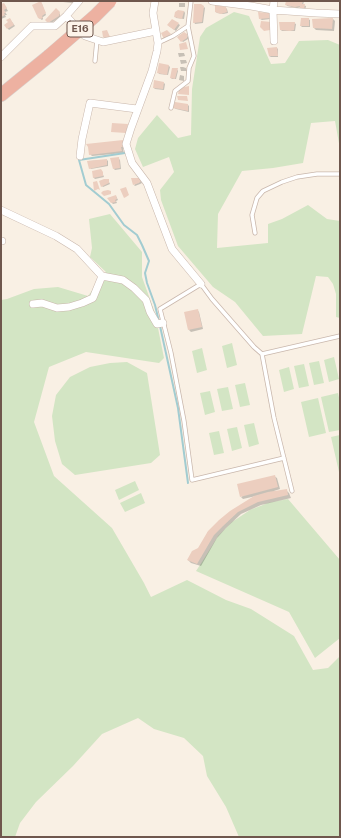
<!DOCTYPE html>
<html>
<head>
<meta charset="utf-8">
<style>
	body { margin:0 }
	#map { position:relative; width:341px; height:838px; overflow:hidden; background:#f9f0e4; font-family:"Public Sans",sans-serif }
	canvas { display:block }
	.frame { position:absolute; inset:0; border:2px solid #6f574d; pointer-events:none }
</style>
</head>
<body>
<div id="map">
<canvas width="341" height="838"></canvas>
<div class="frame"></div>
</div>
<script>
const context = document.querySelector('canvas').getContext('2d');
context.lineJoin = 'round';
function fillPath(path, color) {
  context.fillStyle = color;
  context.fill(path, 'evenodd');
}
function toPath(rows) {
  const path = new Path2D();
  for (const r of rows) {
    path.moveTo(r[0], r[1]);
    for (let i = 2; i < r.length; i += 2) path.lineTo(r[i], r[i + 1]);
  }
  return path;
}
function trace(path, color, width, dash) {
  context.strokeStyle = color;
  context.lineWidth = width;
  context.lineCap = dash ? 'butt' : 'round';
  context.setLineDash(dash || []);
  context.stroke(path);
}
function drawText(font, color, halo, rows, align = 'center') {
  context.font = font + ' "Public Sans",sans-serif';
  context.lineWidth = 3;
  context.setLineDash([]);
  context.textBaseline = 'middle';
  context.strokeStyle = halo;
  context.fillStyle = color;
  for (const [text, x, y, turn = 0] of rows) {
    context.save();
    context.translate(x, y);
    context.rotate((+turn || 0) * Math.PI / 180);
    context.textAlign = isNaN(turn) ? turn : align;
    if (halo) context.strokeText(text, 0, 0);
    context.fillText(text, 0, 0);
    context.restore();
  }
}
fillPath(toPath([
	[234,12,249,16,271,64,285,63,299,41,328,40,340,45,340,149,335,121,311,123,303,163,273,168,242,171,218,214,217,248,268,243,268,224,282,219,308,205,327,219,340,221,340,318,336,317,336,294,333,284,328,277,316,276,302,334,263,336,235,302,213,287,178,246,161,200,160,190,174,172,169,157,143,167,135,149,138,138,157,115,178,138,191,135,192,89,200,37,206,28],
	[110,214,142,252,142,277,155,313,164,358,159,363,86,352,49,367,34,422,54,476,112,528,144,583,151,597,187,580,226,600,251,609,294,636,313,670,328,668,340,656,340,837,239,837,226,807,207,776,203,756,184,738,154,729,138,718,102,734,73,766,36,802,20,823,15,837,1,837,1,300,7,299,34,289,58,287,88,296,106,272,90,257,92,248,89,219],
	[232,343,237,365,227,368,222,346],
	[202,348,207,370,197,373,192,351],
	[334,357,339,379,329,382,324,360],
	[319,361,324,383,314,385,309,363],
	[127,362,147,373,160,455,151,463,75,475,62,464,55,441,52,416,56,395,70,377,90,367,110,363],
	[304,364,309,386,299,388,294,366],
	[289,367,294,389,284,392,279,370],
	[245,383,250,405,240,407,235,385],
	[228,387,233,409,222,411,217,389],
	[210,391,215,412,205,415,200,393],
	[338,393,340,402,340,430,329,432,321,397],
	[318,398,326,433,309,437,301,402],
	[254,423,259,444,249,447,244,425],
	[237,427,242,448,232,451,227,429],
	[219,431,224,453,214,455,209,433],
	[340,435,340,472,339,472,331,437],
	[135,481,139,490,119,500,115,490],
	[141,493,145,503,125,512,120,503],
	[288,499,340,560,340,638,315,658,289,612,196,571,202,562,218,536,232,522,250,510,268,503]
]), '#d3e5c4');
fillPath(toPath([
	[62,1,73,1,73,3,63,2],
	[287,1,304,1,303,5,306,6,305,11,301,7,297,8,287,6,286,4],
	[1,3,2,5,4,4,8,11,5,12,7,15,5,15,6,17,1,19],
	[179,3,185,3,185,7,179,7],
	[42,4,46,15,43,17,43,19,42,20,39,18],
	[204,7,205,8,203,23,195,24,194,22],
	[226,8,227,9,228,13,223,14,217,13,216,12],
	[56,10,60,14,60,17,50,24,47,20],
	[184,11,185,13,184,19,176,18,175,16],
	[269,14,270,15,270,19,262,20,260,19],
	[10,19,15,26,9,30,5,25,9,22],
	[308,19,310,20,310,27,302,27,301,26],
	[333,19,335,21,334,31,316,30,314,28],
	[172,20,180,25,176,31,169,26],
	[294,23,296,24,295,31,282,31,281,30],
	[184,33,188,37,188,39,183,42,178,37],
	[277,48,278,49,278,57,271,57,269,56],
	[178,53,184,53,185,56,179,57],
	[180,60,186,60,187,63,181,64],
	[160,64,169,66,170,67,168,75,159,74,158,72],
	[180,67,183,67,186,68,187,71,181,71],
	[173,69,177,69,178,71,176,79,172,79,171,78],
	[180,75,184,76,184,81,179,80],
	[164,83,165,84,164,90,155,89,154,88],
	[188,105,189,106,189,112,176,109,174,108],
	[123,141,125,143,125,149,123,149,124,153,92,156,90,154],
	[118,158,120,160,121,169,115,170,114,169],
	[107,160,108,161,108,166,91,169,90,168,88,161],
	[102,172,104,177,95,179,93,177],
	[108,180,110,184,103,187,102,186],
	[141,180,142,183,140,184,135,186,134,185],
	[116,196,118,200,116,201,117,203,113,204,111,202],
	[197,310,199,312,203,329,191,332,189,330],
	[274,476,277,478,280,489,274,491,274,492,286,490,289,493,291,498,261,505,241,514,226,528,217,538,201,566,191,563,188,560,199,548,208,532,256,496,243,499,241,497]
]), '#0003');
trace(toPath([
	[125,153,79,160,86,185,109,204,124,225,137,235,142,245,149,261,145,273,147,283,155,305,159,322],
	[160,326,178,408,188,483]
]), '#a2ccd1', 2);
fillPath(toPath([
	[41,1,46,13,42,16,43,18,40,19,38,18,32,5],
	[286,1,303,1,302,4,305,4,304,10,299,10,300,6,295,7,285,5],
	[4,3,7,8,4,10,6,13,4,13,5,15,1,17,1,4],
	[194,4,201,4,204,6,202,22,193,23],
	[215,5,226,7,227,12,221,14,215,12],
	[56,8,60,12,59,16,48,23,45,20],
	[178,10,184,11,182,19,174,17,175,12],
	[258,12,269,13,270,18,259,19],
	[10,18,14,25,7,29,4,25,8,22,6,20],
	[301,18,309,18,309,26,300,26],
	[333,18,332,29,313,28,312,19],
	[172,19,179,23,174,30,167,25],
	[261,21,271,22,270,30,264,31,260,27],
	[279,22,295,22,294,30,290,31,280,30],
	[107,30,110,37,105,38,103,37,102,31],
	[167,30,171,34,164,39,161,33],
	[184,32,187,34,187,38,181,42,177,37],
	[186,42,188,49,180,50,179,44],
	[277,47,278,56,269,56,267,48],
	[159,63,169,65,167,75,157,73],
	[172,68,178,68,175,79,170,78],
	[154,80,164,82,163,89,153,88],
	[189,86,189,95,178,94,179,90,184,87],
	[177,96,187,96,188,101,178,100],
	[175,102,188,104,188,111,173,108],
	[112,123,128,124,126,133,111,132],
	[123,140,124,147,121,147,122,151,89,155,88,147,86,144],
	[119,157,120,168,113,169,110,158],
	[107,159,107,165,89,169,87,161],
	[101,169,103,172,103,176,93,178,92,171],
	[131,178,140,178,141,181,139,183,133,185],
	[104,179,109,179,109,183,101,187,99,181],
	[97,181,100,190,98,189,94,191,93,182],
	[126,187,129,195,126,197,124,198,120,189],
	[108,190,111,191,111,194,104,196,101,193,103,191],
	[116,195,117,199,115,200,116,202,111,203,107,198],
	[198,309,202,327,188,330,184,312],
	[275,475,278,487,240,497,237,484],
	[287,489,288,495,258,502,238,512,223,526,214,535,197,564,187,560,192,551,198,548,208,531,219,520,230,511,254,496,268,492]
]), '#eccebf');
const service = toPath([
	[158,43,173,36,188,26],
	[95,61,97,40],
	[171,108,175,91,188,81,189,68,194,56,188,26,191,1],
	[255,233,252,215,257,198,263,191,282,182,297,177,317,174,340,174],
	[262,354,340,336],
	[284,458,192,480,184,421,171,353,160,309,201,284,212,299,254,347,262,354,274,418,292,491]
]);
const minor = toPath([
	[155,1,153,13,158,43,157,51,152,71,131,128,126,144,132,163,147,183,172,249,201,284],
	[212,1,251,6,273,10,316,13,340,14],
	[66,16,85,36,103,42,156,31],
	[274,41,273,10,274,1],
	[1,57,32,26,55,26,66,16,79,1],
	[80,156,82,139,90,103,137,109],
	[1,210,56,236,77,249,102,276],
	[1,241,2,241],
	[33,304,42,303,57,308,69,307,82,303,93,298,102,276,123,280,134,288,146,300,150,312,157,324,163,323]
]);
const motorway = toPath([
	[1,95,49,56]
]);
trace(service, '#c9b7ac', 5);
trace(minor, '#c9b7ac', 8);
trace(motorway, '#d7d0cd', 14);
trace(service, '#fff', 3.5);
trace(minor, '#fff', 7);
trace(motorway, '#edb1a1', 13);
const motorwayBridge = toPath([
	[49,56,95,16,110,1]
]);
trace(motorwayBridge, '#d7d0cd', 14, []);
trace(motorwayBridge, '#edb1a1', 13);
for (const [x, y, w] of [
	[80,29,26]
]) {
  const box = new Path2D();
  box.roundRect(x - w / 2, y - 8, w, 16, 3);
  context.fillStyle = '#fdf4ea';
  context.fill(box);
  trace(box, '#6f574d', 1);
}
drawText('bold 10px', '#6f574d', null, [
	["E16",80,29]
]);
</script>
</body>
</html>
